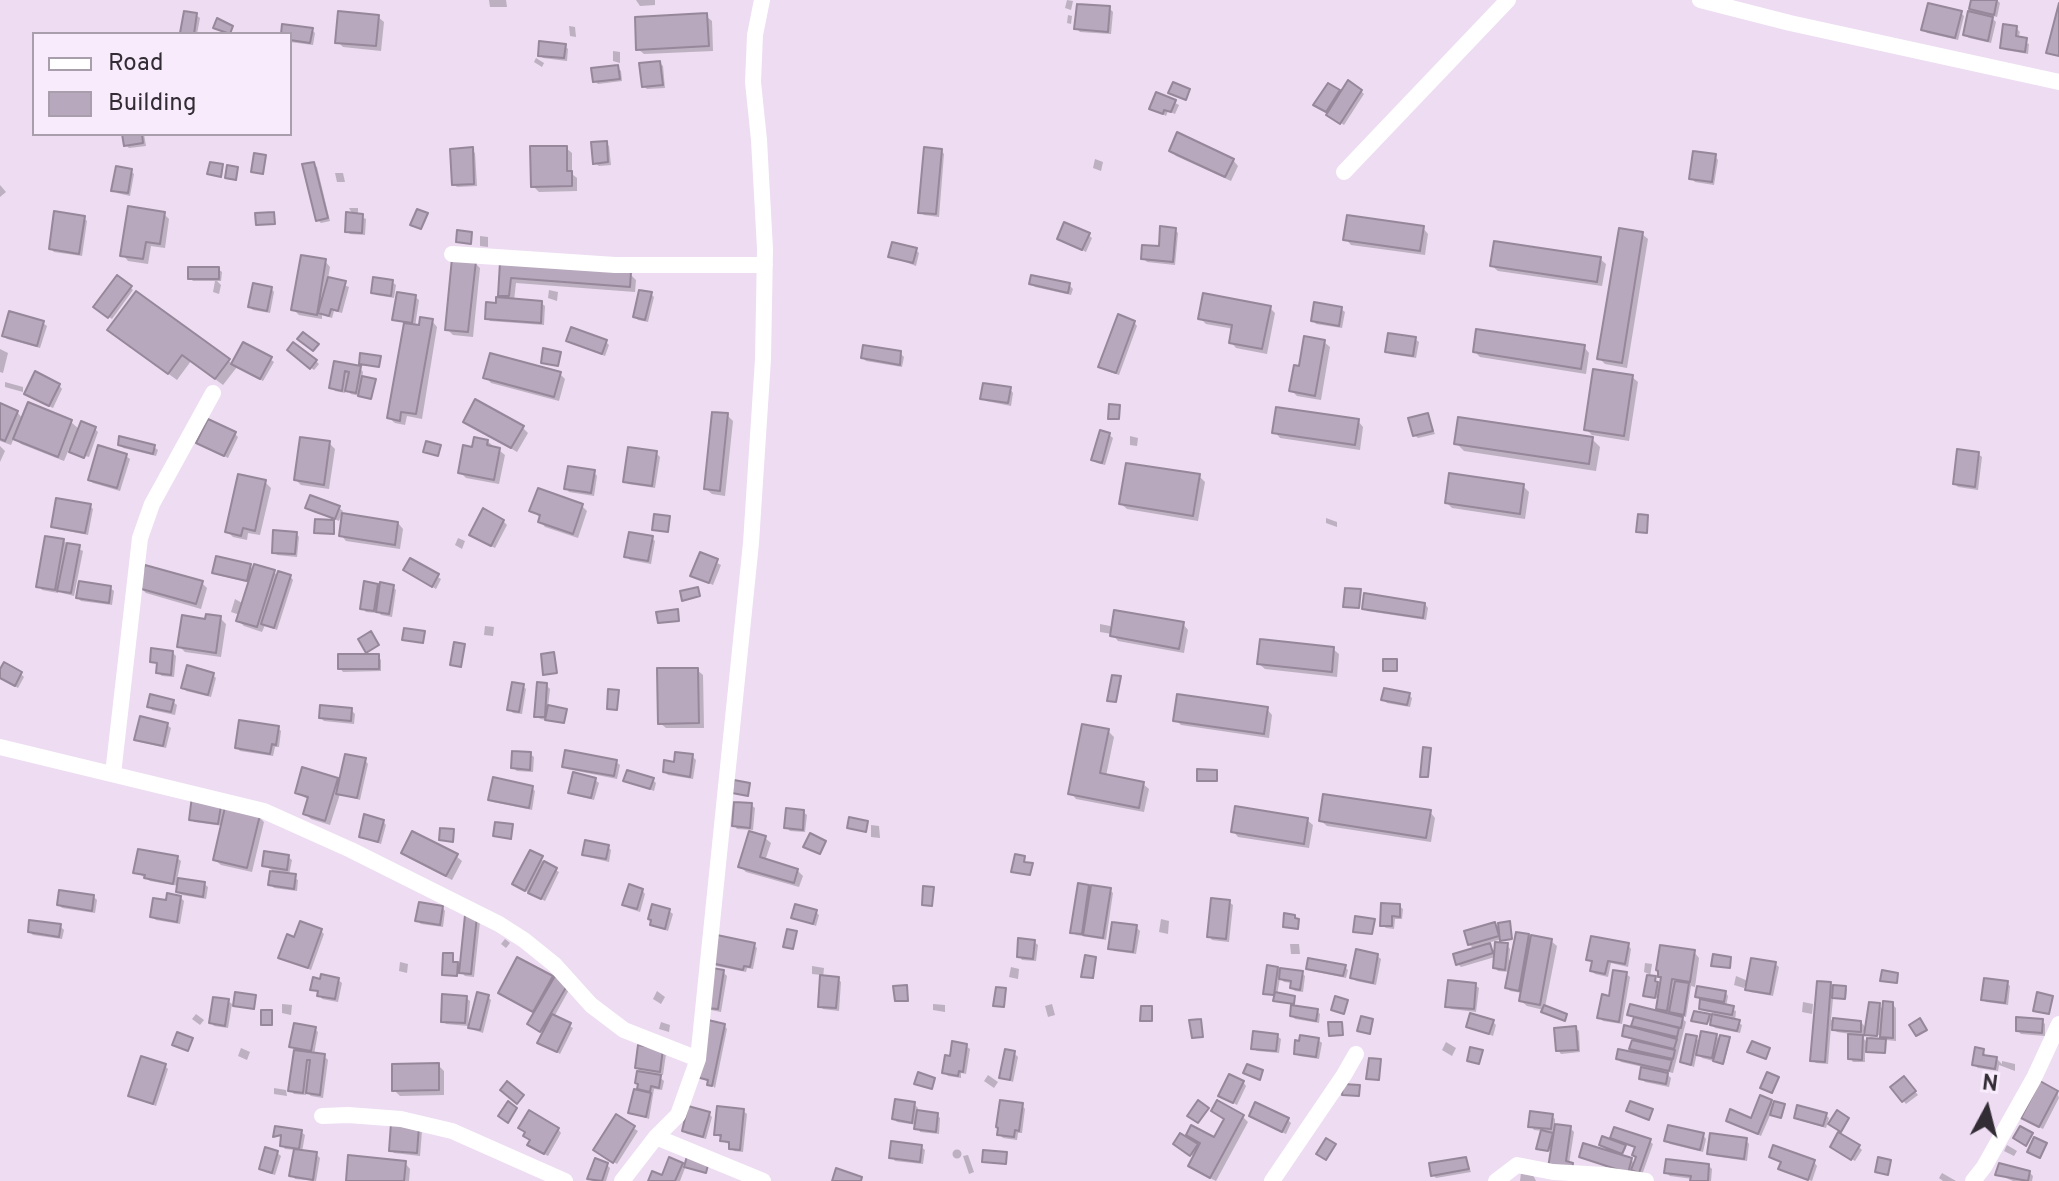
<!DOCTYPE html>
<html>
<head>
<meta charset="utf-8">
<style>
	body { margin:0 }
	#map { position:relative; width:2059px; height:1181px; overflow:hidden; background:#eddcf2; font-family:Overpass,sans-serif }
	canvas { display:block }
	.legend { position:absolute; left:32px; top:32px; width:260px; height:104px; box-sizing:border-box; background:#f8ebfc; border:2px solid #a99fac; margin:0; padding:10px 14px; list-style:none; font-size:24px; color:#322c34 }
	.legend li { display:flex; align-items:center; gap:16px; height:40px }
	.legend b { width:40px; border:2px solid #a99fac }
	.north { position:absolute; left:1947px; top:1069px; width:80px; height:80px; -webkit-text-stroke:6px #f8ebfc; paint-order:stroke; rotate:7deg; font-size:22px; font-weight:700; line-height:32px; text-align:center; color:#322c34 }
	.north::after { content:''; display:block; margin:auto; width:28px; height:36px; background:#322c34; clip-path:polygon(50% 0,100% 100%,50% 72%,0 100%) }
</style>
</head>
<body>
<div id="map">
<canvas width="2059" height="1181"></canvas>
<ul class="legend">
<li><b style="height:10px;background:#fff"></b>Road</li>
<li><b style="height:22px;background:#b8a8bd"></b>Building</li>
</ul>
<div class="north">N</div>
</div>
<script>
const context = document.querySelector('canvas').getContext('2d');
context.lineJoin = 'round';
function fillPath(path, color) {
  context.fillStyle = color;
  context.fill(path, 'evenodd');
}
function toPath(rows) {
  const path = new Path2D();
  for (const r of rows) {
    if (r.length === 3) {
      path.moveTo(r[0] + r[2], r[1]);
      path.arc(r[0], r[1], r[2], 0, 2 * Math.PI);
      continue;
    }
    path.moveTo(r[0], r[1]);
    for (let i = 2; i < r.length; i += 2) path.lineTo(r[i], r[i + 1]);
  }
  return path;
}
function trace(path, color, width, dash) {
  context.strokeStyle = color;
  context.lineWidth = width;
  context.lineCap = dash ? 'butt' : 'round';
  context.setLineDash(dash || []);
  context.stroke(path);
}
fillPath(toPath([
	[489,0,506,0,507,7,490,7],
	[636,0,655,0,655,5,640,6],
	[1067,0,1073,1,1071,10,1065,8],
	[1973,0,1997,0,2000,3,1997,17,1989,15,1996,22,1991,43,1969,38,1965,35,1978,15,1971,8],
	[1109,8,1113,12,1111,34,1080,32,1076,28],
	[1961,13,1964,16,1958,40,1927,33,1924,29],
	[196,15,200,18,197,34,183,34,182,32],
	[1068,15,1072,16,1071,24,1067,23],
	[706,16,712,21,713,51,644,54,638,49],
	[378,17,384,22,381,51,343,47,338,42],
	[569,26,575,27,576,37,570,36],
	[2016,28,2020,32,2018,39,2029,44,2028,54,2005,50,2002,47],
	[312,30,315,33,313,45,290,42,290,34,283,34],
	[565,46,568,49,567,61,543,58,540,55],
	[613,51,620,52,620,63,613,61],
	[536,58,544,63,542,67,534,62],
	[660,63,663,66,665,88,647,89,643,86],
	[617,67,621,71,622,81,598,84,595,81],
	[1328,85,1342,94,1361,91,1364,94,1344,125,1319,108],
	[1157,94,1179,105,1175,114,1168,111,1166,116,1152,108],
	[124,134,144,134,146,146,129,148,126,145],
	[606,143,609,146,611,165,599,166,595,163],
	[566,148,572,153,572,174,577,178,577,191,539,192,533,186],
	[472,150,475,153,477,186,457,187,454,184],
	[941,150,944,154,939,217,924,215,920,212],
	[1171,151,1233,160,1238,166,1231,181,1176,156],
	[1715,156,1718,160,1714,185,1695,182,1691,178],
	[1095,159,1103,162,1101,171,1093,168],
	[313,164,317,167,330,221,321,223,318,220],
	[131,171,134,174,130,196,117,193,114,190],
	[335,173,343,173,345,182,337,182],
	[0,185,6,192,0,197],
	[349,208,358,208,358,215,366,219,365,235,350,234,347,231,353,215],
	[164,214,169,219,165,248,151,246,148,264,128,261,123,255],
	[84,218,87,221,82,256,54,252,51,249],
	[1423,228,1428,234,1425,255,1351,245,1346,239],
	[1175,230,1178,233,1175,265,1147,262,1143,258,1160,248],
	[1642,234,1648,239,1627,368,1605,364,1600,359],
	[1088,235,1092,238,1086,252,1059,238],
	[480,236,488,237,488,247,480,246],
	[916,250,919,253,916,266,890,256],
	[1600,259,1606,264,1602,286,1498,271,1492,266],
	[325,261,330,267,328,279,349,287,342,313,334,311,332,318,322,315,322,319,299,315,294,310],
	[475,263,480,268,473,337,453,335,447,329],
	[502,264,630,274,636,280,635,292,516,283,514,301,541,303,545,306,544,325,490,321,487,318,505,300,500,295],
	[218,269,222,272,221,281,217,281,221,285,219,294,213,292,215,281,193,281,190,278],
	[392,282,396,285,394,298,376,295,373,292],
	[1031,283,1069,285,1073,289,1071,295,1035,287],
	[130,287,133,290,112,319,99,310],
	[271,288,274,292,270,313,253,310,250,307],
	[549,290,558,292,557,301,548,298],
	[651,294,654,297,648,322,638,320,635,317],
	[415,297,419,300,415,327,432,321,437,327,422,419,407,416,405,425,395,423,389,418,406,324,395,319],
	[1270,308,1275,313,1267,354,1236,348,1231,342,1234,329,1206,324,1200,318],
	[1341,309,1345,312,1342,328,1316,324,1313,320],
	[1134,322,1137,326,1119,375,1104,370,1100,367],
	[43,323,47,326,40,348,7,339,4,336],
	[118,337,228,360,233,365,270,359,274,362,263,381,237,367,223,385,191,361,177,380],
	[1415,339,1419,342,1416,358,1390,354,1387,351],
	[568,341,606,342,609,345,605,356],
	[1324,342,1330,347,1321,400,1297,396,1291,390,1300,368],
	[1584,347,1589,353,1586,374,1480,357,1475,352],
	[0,349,8,353,3,373,0,372],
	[292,353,316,361,319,364,314,370],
	[900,353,904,357,902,367,866,361,863,358],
	[336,364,360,368,363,372,362,378,375,381,372,399,351,394,345,389,345,393,335,391,331,387],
	[560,374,565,379,559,401,491,383,486,377],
	[1632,377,1638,382,1629,441,1592,435,1586,429],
	[5,382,23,387,23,392,5,387],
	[59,385,62,389,53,408,29,397],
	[1010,389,1013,393,1011,406,986,401,983,398],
	[0,406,17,412,23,419,71,422,80,430,95,429,98,432,89,457,73,453,69,449,64,461,21,444,14,438,11,445,0,441],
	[727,415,733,421,725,496,712,494,706,489],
	[1427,415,1435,434,1418,438,1414,435],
	[465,421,522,427,528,433,517,452],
	[1358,421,1363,427,1360,450,1280,438,1275,432],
	[235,434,238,437,228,458,199,443],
	[1109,435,1113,438,1105,465,1097,463,1093,459],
	[1130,436,1138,438,1137,446,1130,445],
	[1592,439,1600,447,1596,471,1464,451,1456,443],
	[487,441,505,455,499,484,466,478,460,472,474,449],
	[329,443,335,449,329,489,301,485,296,480],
	[120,444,154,447,158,450,156,456,123,448],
	[0,446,5,451,0,462],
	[656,453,660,457,655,488,628,484,625,481],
	[1978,454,1982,457,1978,490,1958,487,1955,484],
	[126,456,130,459,120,491,93,483,90,480],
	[594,472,597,476,594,496,569,492,566,488],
	[1199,476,1205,482,1198,521,1127,509,1121,504],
	[265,482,271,488,260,535,248,533,247,540,233,537,227,531],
	[1523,486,1529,492,1525,519,1452,508,1447,503],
	[90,506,93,509,88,535,57,529,53,526],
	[582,506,587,511,578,538,545,527,540,521,541,518,532,511],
	[307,508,339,508,343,511,339,521],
	[1326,518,1337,522,1337,527,1326,523],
	[503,521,507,525,495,548,475,538],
	[398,523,403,529,400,549,346,541,341,535],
	[296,533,299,537,297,557,277,555,274,552],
	[458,538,465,541,462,549,455,545],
	[652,538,655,541,651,564,630,560,626,556],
	[63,541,83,551,74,596,62,593,58,589,58,593,42,590,39,586],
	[701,555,721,565,713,585,692,575],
	[411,560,441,579,436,589,409,573],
	[250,566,254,570,274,572,279,577,290,576,293,580,277,630,265,625,262,632,244,626,239,621,240,615,231,612,235,599,244,604,250,583,218,575,214,572],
	[202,583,207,588,201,609,146,593,141,588],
	[377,585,381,590,393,587,396,590,392,617,381,615,378,611,377,613,366,612,362,608],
	[110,588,114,591,112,605,81,601,78,598],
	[1425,604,1428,608,1426,620,1367,611,1364,608],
	[220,618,226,624,221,657,185,652,179,646,207,621],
	[1100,624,1110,626,1113,629,1183,624,1188,630,1184,653,1118,641,1112,634,1100,632],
	[485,626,494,627,493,636,484,635],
	[1333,649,1339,654,1337,677,1265,669,1259,664],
	[153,651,173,653,176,656,174,677,162,676,158,673,159,665,155,665,167,666,167,662,153,663],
	[378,656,381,660,381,671,343,672,340,668],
	[697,670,703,675,704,728,666,728,660,723],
	[0,674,21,674,24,677,18,688,2,679],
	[213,675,216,678,211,697,186,691,183,687],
	[546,685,550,689,548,707,567,712,564,723,540,719,537,716],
	[523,686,526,689,522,714,513,713,509,709],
	[1409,695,1412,698,1410,707,1387,703,1383,700],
	[173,702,177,705,175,715,152,710,149,706],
	[1267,709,1272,715,1269,738,1181,725,1176,720],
	[351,710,355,714,354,724,324,721,321,718],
	[167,725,171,728,166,748,140,742,137,739],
	[278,728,281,731,279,747,275,747,273,756,240,751,237,748],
	[1108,731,1114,737,1106,776,1143,784,1149,789,1144,812,1076,799,1071,793],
	[530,754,534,757,533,772,517,771,513,768],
	[692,756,696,760,693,779,668,775,665,772],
	[365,760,368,764,360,800,340,794,330,825,311,819,305,814,309,800,297,793,337,779,341,783],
	[616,762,620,765,617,779,567,769,564,766],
	[595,780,599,783,594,800,574,795,570,792],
	[626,780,653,780,656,783,654,791],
	[532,788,535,791,532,810,493,802,490,799],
	[194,798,259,817,264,822,252,872,221,865,215,860,223,826,194,822,191,819],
	[751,805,755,808,753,830,737,829,734,825],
	[803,812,807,815,805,832,790,831,786,827],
	[1430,812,1435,818,1431,842,1327,826,1321,821],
	[1307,820,1313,825,1309,848,1238,837,1233,831],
	[383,821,386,825,381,844,361,837],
	[871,825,879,826,880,838,871,837],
	[765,838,771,843,765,861,797,870,803,876,799,887,746,872,740,866],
	[608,847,611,850,609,862,588,857,584,854],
	[404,852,456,856,462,861,452,880,409,858],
	[288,857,292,860,289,875,298,880,297,891,274,888,270,884,272,870,264,866],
	[177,858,181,861,177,880,204,884,208,887,206,899,182,895,178,892,179,886,150,881,136,872],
	[541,858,544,863,559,872,545,901,518,887],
	[1088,887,1092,890,1110,890,1113,893,1106,940,1076,935,1072,932],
	[642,890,645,894,640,912,628,908,625,905],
	[94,897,97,900,95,913,62,908,59,905],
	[181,898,184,901,180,924,156,920,152,917],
	[1229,902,1233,905,1229,942,1212,940,1209,936],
	[1399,906,1403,909,1402,919,1395,919,1394,929,1386,928,1382,925],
	[442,907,445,911,443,927,421,924,417,921],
	[669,911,673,914,668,931,656,927,652,924],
	[816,912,819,915,816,926,793,917],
	[476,918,480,922,474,977,465,976,461,972],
	[1161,919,1169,921,1168,934,1159,932],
	[1494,924,1501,931,1510,924,1512,940,1502,939,1487,943,1495,957,1461,967,1458,964,1475,950,1469,944],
	[60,926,64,930,62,939,33,935,30,932],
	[1136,927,1140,931,1136,954,1114,951,1110,948],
	[321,931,324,934,311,970,281,957],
	[1528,936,1532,940,1551,941,1557,946,1545,1007,1566,1015,1566,1021,1545,1013,1544,1010,1527,1006,1521,1001,1522,993,1510,991,1507,988,1510,972,1498,971,1495,968,1507,945,1510,949,1509,960,1512,961],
	[505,939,510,943,506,948,501,944],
	[1034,942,1038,945,1036,961,1022,960,1019,956],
	[1290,944,1299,944,1300,954,1291,954],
	[754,945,757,948,753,969,747,968,746,972,716,966,713,962],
	[1628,945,1631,949,1628,967,1611,963,1608,977,1595,974,1592,971,1592,963,1588,960],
	[1694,952,1699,958,1695,987,1691,986,1686,1017,1680,1016,1686,1022,1673,1073,1664,1071,1671,1078,1669,1087,1645,1082,1641,1078,1643,1067,1621,1062,1618,1059,1638,1055,1631,1049,1634,1040,1624,1035,1633,1029,1635,1018,1629,1014,1664,1014,1658,1008,1660,999,1645,995,1649,974,1644,972,1645,963,1652,964,1650,977,1655,978,1656,983,1662,988,1663,979,1660,976],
	[1377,956,1381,959,1376,985,1356,981,1352,977],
	[400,962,408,964,407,973,399,971],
	[1775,964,1779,967,1773,996,1750,992,1744,986,1744,988,1734,985,1736,976,1748,981],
	[812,966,824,968,823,978,838,979,841,982,839,1011,823,1009,820,1006,822,975,812,974],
	[1011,967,1019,969,1018,979,1009,977],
	[1345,967,1348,970,1346,978,1312,971,1308,968],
	[1277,969,1282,973,1302,973,1305,976,1303,992,1295,991,1292,988,1293,983,1284,982,1280,978,1277,995,1294,998,1294,1007,1317,1011,1320,1014,1319,1023,1295,1019,1292,1016,1293,1004,1277,1001,1276,997,1265,993],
	[723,972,727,976,721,1012,711,1010,708,1007],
	[1626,974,1630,977,1622,1024,1603,1021,1600,1018],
	[552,977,570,988,554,1017,573,1028,560,1054,540,1042,544,1034,533,1027,535,1014,500,993],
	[338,980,342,983,338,1002,322,999,319,993,313,989],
	[2007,983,2010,986,2008,1005,1986,1002,1983,999],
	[1830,984,1847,989,1846,999,1833,999,1831,1020,1861,1022,1866,1028,1879,1005,1884,1011,1892,1004,1896,1008,1896,1041,1886,1040,1887,1035,1867,1035,1863,1032,1863,1035,1859,1034,1868,1043,1872,1040,1869,1037,1886,1041,1886,1053,1869,1052,1865,1049,1865,1062,1853,1062,1850,1058,1850,1034,1837,1032,1831,1026,1828,1064,1816,1063,1812,1060],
	[1475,985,1479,988,1476,1012,1451,1009,1447,1006],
	[657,991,665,997,661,1004,653,999],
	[1725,992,1728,996,1726,1007,1736,1011,1735,1021,1742,1025,1740,1033,1715,1028,1709,1021,1708,1024,1695,1021,1709,1016,1701,1008,1700,1000,1697,997],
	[1704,1011,1714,1013,1713,1020],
	[488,997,491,1000,483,1033,474,1030,470,1027],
	[466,998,470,1001,468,1026,446,1024,443,1021],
	[228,1001,232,1004,228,1028,214,1026,211,1022],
	[1803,1002,1813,1004,1812,1014,1802,1012],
	[282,1004,292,1005,291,1015,282,1013],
	[933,1004,945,1005,945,1012,933,1010],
	[1052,1004,1055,1015,1048,1017,1045,1006],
	[196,1014,204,1020,200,1025,192,1019],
	[1492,1021,1496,1025,1493,1036,1468,1026],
	[2042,1021,2045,1024,2045,1036,2021,1034,2018,1031],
	[661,1022,670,1025,669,1032,659,1029],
	[724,1025,727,1029,715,1088,709,1082,698,1077],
	[1575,1028,1579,1031,1580,1052,1561,1054,1558,1050],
	[315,1029,318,1032,314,1055,324,1056,328,1060,323,1098,311,1096,306,1091,306,1095,294,1094,290,1090,296,1050,292,1046],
	[1277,1036,1281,1039,1279,1053,1257,1051,1253,1048],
	[1716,1036,1720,1040,1730,1040,1724,1064,1702,1058,1697,1053,1694,1067,1682,1062,1696,1038,1701,1043],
	[1318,1040,1322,1043,1319,1059,1299,1056,1296,1053,1300,1043],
	[1446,1042,1456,1048,1452,1056,1442,1050],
	[966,1046,970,1049,966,1074,961,1073,961,1078,948,1076,944,1072],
	[241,1048,250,1052,247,1060,238,1056],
	[640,1048,666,1054,663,1075,656,1074,664,1081,662,1090,654,1089,649,1119,631,1113,640,1085,637,1083,639,1070,637,1068],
	[1983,1050,1986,1057,1996,1058,2002,1064,2002,1061,2015,1064,2015,1071,1999,1065,1998,1071,1978,1068,1974,1065],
	[1014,1053,1018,1057,1013,1082,1002,1077],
	[438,1065,444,1071,444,1095,400,1096,394,1090],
	[165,1066,168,1069,156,1106,130,1096],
	[988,1075,998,1082,994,1088,984,1081],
	[1243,1082,1246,1086,1237,1105,1221,1096],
	[1907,1082,1918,1095,1906,1104,1893,1088],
	[274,1088,286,1090,287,1096,274,1094],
	[2057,1092,2059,1098,2043,1129,2027,1121],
	[1771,1102,1775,1105,1785,1107,1782,1118,1771,1113,1761,1136,1728,1121,1752,1121],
	[914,1104,918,1108,917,1112,937,1115,940,1118,939,1134,920,1132,917,1125,897,1122,894,1119],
	[1022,1105,1025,1109,1022,1133,1018,1133,1017,1140,1003,1138,999,1134],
	[743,1111,747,1114,743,1152,734,1151,731,1144,726,1143,716,1134],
	[1213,1111,1243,1117,1248,1122,1216,1181,1196,1171,1190,1165,1195,1157,1175,1144,1197,1146,1200,1149,1202,1144,1188,1135,1215,1140,1226,1120],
	[709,1114,712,1117,706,1139,687,1134,684,1131],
	[1532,1114,1552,1116,1555,1119,1555,1126,1570,1128,1574,1132,1569,1164,1576,1168,1575,1174,1554,1171,1551,1168,1553,1152,1539,1148,1543,1131,1534,1130,1531,1126],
	[1826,1115,1829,1118,1826,1128,1799,1120,1796,1117],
	[616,1117,638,1131,617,1164,599,1153],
	[1254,1118,1288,1120,1291,1123,1286,1134],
	[393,1125,422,1131,420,1156,394,1153,391,1150],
	[558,1129,561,1133,548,1156,533,1148,532,1141],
	[276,1132,301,1132,305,1135,302,1152,316,1154,320,1158,316,1181,295,1179,292,1175,296,1150,285,1149,282,1145,283,1137],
	[1703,1135,1706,1139,1703,1152,1670,1144,1666,1141],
	[1612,1137,1649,1141,1653,1144,1642,1175,1633,1169,1631,1175,1581,1156,1631,1160,1635,1164,1636,1148,1620,1142,1626,1148,1623,1154,1602,1145,1620,1145],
	[1746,1140,1749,1144,1747,1161,1713,1156,1709,1153],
	[2007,1145,2017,1151,2014,1156,2004,1151],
	[921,1147,925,1150,923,1164,895,1161,892,1157],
	[1859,1147,1862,1150,1855,1161,1835,1150],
	[957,1154,4.5],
	[277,1153,281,1156,275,1175,265,1172,261,1168],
	[968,1155,974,1172,969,1174,963,1156],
	[1771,1157,1814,1162,1817,1166,1812,1181,1784,1172,1780,1168,1783,1163],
	[1466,1159,1471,1172,1436,1178,1433,1175],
	[405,1163,410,1169,409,1181,348,1181],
	[607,1165,610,1168,606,1181,592,1181,589,1178],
	[682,1165,685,1168,680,1181,650,1181,663,1177],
	[1709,1166,1712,1169,1711,1181,1692,1181,1693,1179,1670,1176,1666,1173],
	[2029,1172,2033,1176,2032,1181,2013,1181,1997,1174],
	[1521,1173,1533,1175,1536,1181,1520,1181],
	[1942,1173,1956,1181,1957,1181,1943,1181,1939,1178]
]), '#0003');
const building = toPath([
	[1971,0,1997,0,1994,15,1969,9,1971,0],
	[1928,3,1962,11,1955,38,1921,30,1928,3],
	[2059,3,2059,56,2046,53,2059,3],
	[1077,4,1110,6,1108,32,1074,29,1077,4],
	[184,11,197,13,194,34,180,33,184,11],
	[338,11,379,15,376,46,335,43,338,11],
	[1968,11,1993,17,1988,41,1963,35,1968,11],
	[707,13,709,46,636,50,635,17,707,13],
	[217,18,233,26,230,34,213,28,217,18],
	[282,24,313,28,310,43,290,40,290,34,281,34,282,24],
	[2003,24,2017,26,2016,36,2027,38,2025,52,2000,48,2003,24],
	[539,41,566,44,564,58,538,56,539,41],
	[660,61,663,85,642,87,639,63,660,61],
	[618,65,620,79,593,82,591,68,618,65],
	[1348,80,1362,90,1340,124,1326,115,1348,80],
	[1173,82,1190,89,1186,100,1168,93,1173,82],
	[1328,83,1340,90,1326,112,1313,105,1328,83],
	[1156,92,1176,100,1171,112,1164,110,1163,114,1149,109,1156,92],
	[1177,132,1234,159,1225,177,1169,151,1177,132],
	[122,134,142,134,143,143,124,146,122,134],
	[607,141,608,162,593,164,591,142,607,141],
	[530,146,567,146,567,171,572,171,572,186,531,187,530,146],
	[473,147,474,184,452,185,450,149,473,147],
	[924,147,942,149,936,214,918,213,924,147],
	[1693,151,1716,154,1712,182,1689,179,1693,151],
	[254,153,266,155,263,174,251,172,254,153],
	[210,162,223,164,221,177,207,174,210,162],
	[314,162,328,218,316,221,302,164,314,162],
	[227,165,238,167,236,180,225,178,227,165],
	[116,166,132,169,128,193,111,191,116,166],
	[128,206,165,212,160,244,146,242,143,259,120,256,128,206],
	[417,209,428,213,421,229,410,225,417,209],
	[54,211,85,216,79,254,49,249,54,211],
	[274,212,275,224,256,225,255,213,274,212],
	[346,212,363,214,362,233,345,232,346,212],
	[1347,215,1424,226,1420,251,1343,240,1347,215],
	[1064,222,1090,233,1082,250,1057,239,1064,222],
	[1160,226,1176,228,1173,262,1141,259,1142,245,1159,246,1160,226],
	[1619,228,1643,232,1622,363,1597,359,1619,228],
	[457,230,472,232,471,244,456,242,457,230],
	[1494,241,1601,257,1597,282,1490,266,1494,241],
	[892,242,917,248,913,263,888,257,892,242],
	[301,255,326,259,317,315,291,310,301,255],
	[452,258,476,261,468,332,445,330,452,258],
	[500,262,631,272,630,287,511,278,509,296,498,296,500,262],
	[188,267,219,267,219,279,188,279,188,267],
	[117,275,132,286,108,318,93,307,117,275],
	[1031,275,1070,283,1068,293,1029,284,1031,275],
	[328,277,346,281,338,311,331,309,329,316,318,313,328,277],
	[373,277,393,280,391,296,371,293,373,277],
	[253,283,272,287,267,311,248,307,253,283],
	[639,290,652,292,645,320,633,317,639,290],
	[136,291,230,359,215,379,182,355,168,374,107,330,136,291],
	[397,292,416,295,412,323,392,320,397,292],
	[1203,293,1271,306,1262,349,1229,343,1232,325,1198,319,1203,293],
	[496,297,542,301,541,323,485,319,486,302,496,303,496,297],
	[1314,302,1342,307,1339,326,1311,321,1314,302],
	[9,311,44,321,37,346,2,336,9,311],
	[1118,314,1135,321,1116,373,1098,367,1118,314],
	[420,317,433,319,416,414,401,412,400,421,387,418,404,323,419,325,420,317],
	[571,327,607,340,602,354,566,341,571,327],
	[1476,329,1585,345,1581,369,1473,352,1476,329],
	[303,332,319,344,313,351,297,339,303,332],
	[1388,333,1416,337,1413,356,1385,352,1388,333],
	[1304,336,1325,340,1315,396,1289,391,1294,365,1299,366,1304,336],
	[243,342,272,357,260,379,231,364,243,342],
	[293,342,317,360,310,369,287,350,293,342],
	[863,345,901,351,900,365,861,358,863,345],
	[543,348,561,352,558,366,541,363,543,348],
	[360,353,381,356,379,367,359,364,360,353],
	[490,353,561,372,554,397,483,378,490,353],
	[334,361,361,366,356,393,345,391,349,372,345,371,342,391,329,388,334,361],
	[1593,369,1633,375,1624,436,1584,430,1593,369],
	[35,371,60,384,49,406,24,394,35,371],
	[362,376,376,379,371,399,358,396,362,376],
	[983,383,1011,387,1008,403,980,399,983,383],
	[475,399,524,426,511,448,463,422,475,399],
	[28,402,72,420,58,457,13,439,28,402],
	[0,403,18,411,5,441,0,439,0,403],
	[1109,404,1120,405,1119,419,1108,419,1109,404],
	[1276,407,1359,419,1355,445,1272,433,1276,407],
	[712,412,728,413,720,491,704,489,712,412],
	[1428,413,1433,431,1413,436,1408,418,1428,413],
	[1458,417,1593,437,1589,464,1454,444,1458,417],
	[208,419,236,432,224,456,196,443,208,419],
	[81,421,96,427,84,458,69,452,81,421],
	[1100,430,1110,433,1102,463,1091,460,1100,430],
	[119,436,155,445,153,454,118,445,119,436],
	[300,437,330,441,324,485,294,480,300,437],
	[474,437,488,440,487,445,500,448,494,480,458,473,463,445,472,447,474,437],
	[426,441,441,445,438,456,423,452,426,441],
	[98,445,127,454,117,488,88,480,98,445],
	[628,447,657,451,652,486,623,482,628,447],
	[1957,449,1979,452,1975,487,1953,484,1957,449],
	[1126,463,1200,474,1193,516,1119,504,1126,463],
	[568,466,595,470,591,493,564,489,568,466],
	[1449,473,1524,484,1520,514,1445,503,1449,473],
	[238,474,266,480,255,531,243,528,241,536,225,532,238,474],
	[538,488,583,504,573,534,538,522,540,515,529,511,538,488],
	[310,495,340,506,335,519,305,508,310,495],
	[56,498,91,504,85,533,51,527,56,498],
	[483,508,504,520,491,546,469,535,483,508],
	[342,513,398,522,395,545,339,536,342,513],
	[654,514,670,516,668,532,652,530,654,514],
	[1638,514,1648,515,1647,533,1636,532,1638,514],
	[315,519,334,520,334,534,314,533,315,519],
	[273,530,297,532,295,554,272,553,273,530],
	[629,532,653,536,648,561,624,557,629,532],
	[45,536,64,539,55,590,36,587,45,536],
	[67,543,80,545,71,593,57,591,67,543],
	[700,552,718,559,709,583,690,576,700,552],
	[216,556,251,564,247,581,212,573,216,556],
	[410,558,439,574,432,587,403,570,410,558],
	[254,564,275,570,257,627,236,621,254,564],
	[145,565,203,581,196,604,138,588,145,565],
	[278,571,291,575,274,628,261,624,278,571],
	[79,581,111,586,109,603,76,598,79,581],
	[364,581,378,584,374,611,360,609,364,581],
	[380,582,394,585,389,614,376,612,380,582],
	[698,587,700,596,682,601,680,591,698,587],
	[1345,588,1361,589,1359,608,1343,607,1345,588],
	[1364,593,1425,603,1423,618,1362,609,1364,593],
	[678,609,679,621,658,623,656,612,678,609],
	[1114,610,1184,622,1179,649,1110,636,1114,610],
	[206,614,221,616,216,653,177,647,182,615,205,619,206,614],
	[404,628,425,631,423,643,402,640,404,628],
	[371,631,379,645,366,653,358,639,371,631],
	[1260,639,1334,647,1332,672,1257,664,1260,639],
	[454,642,465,644,461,667,450,665,454,642],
	[151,648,173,651,171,675,156,673,157,663,150,662,151,648],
	[554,652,557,673,543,675,541,654,554,652],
	[338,654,379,654,379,669,338,669,338,654],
	[1383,659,1397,659,1397,671,1383,671,1383,659],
	[4,662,22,672,15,686,0,678,0,669,4,662],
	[187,665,214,673,208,695,181,688,187,665],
	[657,668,698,668,699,723,658,724,657,668],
	[1112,675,1121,676,1116,702,1107,701,1112,675],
	[512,682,524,684,519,712,507,710,512,682],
	[537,682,547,683,545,717,534,717,537,682],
	[1384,688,1410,693,1407,705,1381,700,1384,688],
	[608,689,619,690,617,710,607,709,608,689],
	[150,694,174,700,171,712,147,707,150,694],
	[1177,694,1268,707,1264,734,1173,721,1177,694],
	[320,705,352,708,351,721,319,718,320,705],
	[548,705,567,709,564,723,545,720,548,705],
	[140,716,168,723,163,746,134,740,140,716],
	[239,720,279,726,276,745,272,744,270,754,235,748,239,720],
	[1082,724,1109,729,1100,773,1144,782,1139,808,1068,794,1082,724],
	[1423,747,1431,748,1428,777,1420,777,1423,747],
	[565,750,617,760,614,776,562,767,565,750],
	[512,751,531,752,530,770,511,768,512,751],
	[675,752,693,754,690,777,663,772,664,760,674,762,675,752],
	[345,754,366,758,357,798,336,794,345,754],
	[302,767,338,778,325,821,303,814,308,797,295,793,302,767],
	[1197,769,1217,770,1217,781,1197,781,1197,769],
	[627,770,654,778,650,789,623,781,627,770],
	[573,772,596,778,591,798,568,793,573,772],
	[493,777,533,786,529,808,488,800,493,777],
	[734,780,750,783,748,796,732,793,734,780],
	[1323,794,1431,810,1426,838,1319,821,1323,794],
	[192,796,222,800,218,824,189,820,192,796],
	[734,802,752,803,750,828,732,826,734,802],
	[1235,806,1308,818,1304,844,1231,832,1235,806],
	[225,807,260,815,247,868,213,860,225,807],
	[786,808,804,810,803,830,784,828,786,808],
	[364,814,384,820,378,842,359,837,364,814],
	[849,817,868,821,866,832,847,828,849,817],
	[495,822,513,824,511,839,493,836,495,822],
	[440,828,454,829,453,842,439,840,440,828],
	[412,831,458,854,446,876,401,853,412,831],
	[749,831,766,836,760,857,798,869,794,883,738,867,749,831],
	[810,833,826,841,820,854,803,847,810,833],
	[585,840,609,845,606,859,582,855,585,840],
	[138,849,178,856,173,884,144,878,145,875,133,873,138,849],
	[530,850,543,856,525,891,512,884,530,850],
	[264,851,289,855,287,870,262,866,264,851],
	[1015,854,1025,856,1024,862,1033,863,1030,875,1011,872,1015,854],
	[544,861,557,868,541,899,528,893,544,861],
	[270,871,296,874,294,889,268,885,270,871],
	[178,878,205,882,203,897,176,892,178,878],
	[1078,883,1089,885,1082,934,1070,933,1078,883],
	[629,884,643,889,637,909,622,905,629,884],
	[1091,885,1111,888,1103,938,1083,935,1091,885],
	[923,886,934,887,932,906,922,905,923,886],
	[59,890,94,895,92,911,57,905,59,890],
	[167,893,181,896,177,922,150,917,153,898,166,900,167,893],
	[1211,898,1230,900,1226,939,1207,937,1211,898],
	[419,902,443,906,440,925,415,921,419,902],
	[1381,903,1400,904,1400,917,1392,916,1392,926,1380,926,1381,903],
	[652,904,670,909,665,929,650,925,651,920,648,919,652,904],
	[795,904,817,910,813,924,791,918,795,904],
	[1284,913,1295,915,1295,918,1299,919,1298,929,1283,927,1284,913],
	[465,915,477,916,471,974,459,973,465,915],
	[1355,916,1375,919,1372,934,1353,932,1355,916],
	[29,920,61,924,59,937,28,932,29,920],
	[300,921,322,929,308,968,278,958,287,934,294,937,300,921],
	[1510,921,1512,939,1500,941,1498,923,1510,921],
	[1112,922,1137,925,1133,952,1108,949,1112,922],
	[1495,922,1499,936,1468,945,1464,931,1495,922],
	[787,929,797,931,793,949,783,947,787,929],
	[1516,932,1529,934,1519,991,1505,988,1516,932],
	[717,935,755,943,750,967,744,966,743,970,711,963,717,935],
	[1531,935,1552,939,1540,1005,1519,1001,1531,935],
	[1591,936,1629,943,1625,964,1608,961,1605,974,1590,971,1592,961,1586,960,1591,936],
	[1018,938,1035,940,1033,959,1017,957,1018,938],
	[1495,942,1508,943,1505,970,1493,968,1495,942],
	[1490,943,1493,953,1456,965,1453,954,1490,943],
	[1660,945,1695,950,1690,982,1672,979,1667,1011,1656,1009,1661,977,1658,977,1658,971,1656,970,1660,945],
	[1356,949,1378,954,1373,983,1350,978,1356,949],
	[443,953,453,953,453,962,458,962,457,976,442,975,443,953],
	[1713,954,1731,957,1730,968,1711,966,1713,954],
	[1085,955,1096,957,1093,978,1081,977,1085,955],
	[517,957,553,976,533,1012,498,993,517,957],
	[1308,958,1346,965,1343,976,1306,969,1308,958],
	[1751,958,1776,962,1770,994,1745,990,1751,958],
	[1267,965,1278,967,1274,995,1263,994,1267,965],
	[712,968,724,970,718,1009,706,1008,712,968],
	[1280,968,1303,971,1300,990,1290,988,1291,981,1279,979,1280,968],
	[1613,970,1627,972,1619,1022,1597,1018,1602,994,1609,996,1613,970],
	[1882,970,1898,973,1897,983,1880,981,1882,970],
	[321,974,339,978,335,999,317,996,318,991,310,990,313,977,320,979,321,974],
	[820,975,839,977,836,1008,818,1007,820,975],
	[1647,975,1656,976,1655,981,1658,982,1655,998,1643,996,1647,975],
	[555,976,568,984,540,1032,527,1024,555,976],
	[1984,978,2008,981,2005,1003,1981,1000,1984,978],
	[1448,980,1476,983,1474,1009,1445,1007,1448,980],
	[1675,981,1689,983,1684,1015,1669,1012,1675,981],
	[1817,981,1831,982,1825,1062,1810,1061,1817,981],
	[907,985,908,1001,895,1001,893,986,907,985],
	[1833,985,1846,986,1845,999,1832,998,1833,985],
	[1697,986,1726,991,1724,1002,1695,997,1697,986],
	[996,987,1006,988,1004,1007,993,1006,996,987],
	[235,992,256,995,254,1009,233,1006,235,992],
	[477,992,489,995,480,1030,468,1028,477,992],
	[1275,992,1295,996,1294,1004,1273,1001,1275,992],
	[2037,992,2053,996,2049,1014,2033,1011,2037,992],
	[442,994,467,996,465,1023,441,1022,442,994],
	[1335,996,1348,1000,1344,1014,1331,1010,1335,996],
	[213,997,229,999,225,1026,209,1023,213,997],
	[1700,999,1734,1006,1732,1015,1699,1009,1700,999],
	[1883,1001,1893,1002,1893,1038,1880,1037,1883,1001],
	[1869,1002,1880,1003,1877,1036,1864,1035,1869,1002],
	[1630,1004,1683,1017,1681,1028,1627,1015,1630,1004],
	[1291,1005,1318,1009,1316,1021,1290,1016,1291,1005],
	[1544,1005,1567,1014,1565,1021,1541,1012,1544,1005],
	[1141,1006,1152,1006,1152,1021,1140,1021,1141,1006],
	[261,1010,272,1010,272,1025,261,1025,261,1010],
	[1694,1011,1710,1014,1707,1024,1691,1021,1694,1011],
	[1470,1013,1494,1020,1489,1034,1466,1027,1470,1013],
	[552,1014,571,1023,557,1052,537,1043,552,1014],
	[1712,1014,1740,1020,1737,1031,1710,1025,1712,1014],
	[1361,1016,1373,1019,1370,1034,1357,1031,1361,1016],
	[1634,1017,1679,1028,1677,1037,1631,1026,1634,1017],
	[2016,1017,2043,1019,2042,1033,2016,1031,2016,1017],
	[1833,1018,1861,1021,1861,1032,1832,1030,1833,1018],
	[1920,1018,1927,1030,1916,1036,1909,1025,1920,1018],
	[1201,1019,1203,1037,1192,1038,1189,1020,1201,1019],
	[708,1020,725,1024,712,1086,707,1085,708,1080,696,1077,708,1020],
	[1328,1022,1342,1022,1343,1035,1329,1036,1328,1022],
	[294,1023,316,1027,311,1051,289,1047,294,1023],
	[1624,1025,1677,1039,1674,1049,1622,1036,1624,1025],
	[1576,1026,1578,1050,1556,1051,1554,1028,1576,1026],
	[1253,1031,1278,1034,1276,1051,1251,1049,1253,1031],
	[1701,1031,1717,1034,1712,1058,1696,1055,1701,1031],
	[177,1032,193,1038,188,1051,172,1045,177,1032],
	[1686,1034,1697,1036,1691,1065,1680,1062,1686,1034],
	[1848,1034,1863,1035,1862,1060,1848,1059,1848,1034],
	[1300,1035,1319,1038,1316,1057,1294,1054,1295,1040,1299,1041,1300,1035],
	[1720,1035,1730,1037,1723,1064,1713,1061,1720,1035],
	[1867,1038,1886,1039,1885,1053,1866,1052,1867,1038],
	[1632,1040,1675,1050,1673,1059,1629,1049,1632,1040],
	[952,1041,967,1044,963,1072,959,1071,958,1076,942,1073,945,1055,950,1056,952,1041],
	[1752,1041,1770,1048,1766,1059,1747,1052,1752,1041],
	[638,1045,663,1049,660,1072,635,1068,638,1045],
	[1470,1047,1483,1050,1479,1064,1467,1061,1470,1047],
	[1975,1047,1984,1049,1983,1055,1997,1057,1995,1069,1972,1065,1975,1047],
	[1005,1049,1015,1051,1010,1080,999,1078,1005,1049],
	[1618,1049,1672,1060,1669,1071,1616,1059,1618,1049],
	[294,1050,325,1054,320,1095,306,1093,310,1060,307,1060,303,1093,288,1091,294,1050],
	[141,1056,166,1064,153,1104,128,1096,141,1056],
	[1369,1058,1381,1059,1379,1080,1366,1079,1369,1058],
	[439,1063,439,1090,392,1091,392,1064,439,1063],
	[1247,1064,1263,1070,1260,1080,1243,1073,1247,1064],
	[1641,1067,1668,1073,1666,1084,1639,1079,1641,1067],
	[637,1071,661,1075,659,1088,651,1086,650,1092,637,1089,638,1084,635,1083,637,1071],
	[918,1072,935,1078,932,1089,914,1084,918,1072],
	[1767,1072,1779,1077,1772,1093,1760,1088,1767,1072],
	[1229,1074,1244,1081,1233,1103,1218,1096,1229,1074],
	[1904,1076,1916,1091,1902,1102,1890,1087,1904,1076],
	[507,1081,524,1095,517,1104,500,1090,507,1081],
	[2040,1081,2058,1091,2039,1127,2021,1118,2040,1081],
	[1343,1084,1360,1085,1359,1096,1342,1095,1343,1084],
	[634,1089,651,1093,646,1117,628,1113,634,1089],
	[1760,1095,1772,1100,1758,1134,1726,1121,1730,1109,1751,1118,1760,1095],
	[895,1099,915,1102,912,1123,892,1119,895,1099],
	[1000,1100,1023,1103,1019,1131,1015,1130,1014,1137,997,1135,998,1128,996,1127,1000,1100],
	[1198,1100,1209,1108,1198,1123,1187,1116,1198,1100],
	[1217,1100,1244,1115,1210,1178,1188,1166,1200,1143,1186,1135,1191,1125,1214,1137,1224,1119,1211,1111,1217,1100],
	[508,1101,517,1108,508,1123,498,1116,508,1101],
	[1630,1101,1653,1109,1649,1120,1626,1111,1630,1101],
	[1774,1101,1785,1104,1781,1118,1770,1115,1774,1101],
	[1255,1102,1289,1118,1282,1132,1249,1116,1255,1102],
	[1797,1105,1827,1113,1823,1126,1794,1118,1797,1105],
	[688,1106,710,1112,703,1137,682,1131,688,1106],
	[717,1106,744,1109,740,1150,729,1149,729,1142,720,1141,721,1135,714,1135,717,1106],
	[529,1110,559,1128,544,1154,527,1145,530,1140,523,1136,525,1132,518,1128,529,1110],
	[917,1110,938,1113,936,1132,914,1129,917,1110],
	[1837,1110,1849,1118,1841,1132,1828,1124,1837,1110],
	[1530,1111,1553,1114,1551,1129,1528,1127,1530,1111],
	[616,1114,635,1126,613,1163,593,1150,616,1114],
	[391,1123,419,1126,417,1153,389,1151,391,1123],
	[1555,1124,1571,1126,1566,1161,1573,1163,1572,1172,1548,1168,1555,1124],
	[1668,1125,1704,1133,1700,1150,1664,1141,1668,1125],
	[275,1126,302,1130,299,1149,280,1146,281,1135,273,1137,275,1126],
	[2020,1126,2033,1133,2026,1146,2013,1138,2020,1126],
	[1614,1127,1651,1139,1639,1173,1631,1170,1636,1157,1632,1155,1635,1147,1610,1138,1614,1127],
	[1541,1130,1553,1133,1548,1151,1536,1149,1541,1130],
	[1838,1132,1860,1145,1851,1160,1830,1147,1838,1132],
	[1180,1133,1198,1144,1190,1156,1173,1144,1180,1133],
	[1710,1133,1747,1138,1744,1159,1707,1154,1710,1133],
	[1602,1136,1626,1145,1622,1154,1599,1145,1602,1136],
	[2034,1137,2047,1143,2040,1158,2027,1152,2034,1137],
	[1326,1138,1336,1144,1326,1160,1316,1154,1326,1138],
	[891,1141,922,1145,920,1162,889,1158,891,1141],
	[1583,1143,1632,1158,1628,1173,1579,1157,1583,1143],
	[1773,1145,1815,1160,1808,1180,1778,1169,1781,1162,1769,1157,1773,1145],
	[265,1147,278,1151,272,1173,259,1169,265,1147],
	[294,1149,317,1152,313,1180,289,1176,294,1149],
	[983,1150,1007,1152,1006,1164,982,1162,983,1150],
	[348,1155,406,1161,404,1181,346,1181,348,1155],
	[687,1156,709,1161,706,1173,684,1167,687,1156],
	[669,1157,683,1163,675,1181,648,1181,652,1171,662,1175,669,1157],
	[1466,1157,1469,1169,1431,1176,1429,1163,1466,1157],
	[1878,1157,1891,1160,1888,1175,1875,1172,1878,1157],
	[595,1158,608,1163,602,1181,587,1179,595,1158],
	[1666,1159,1709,1164,1708,1181,1690,1181,1691,1176,1664,1173,1666,1159],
	[1999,1163,2030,1171,2028,1181,1995,1175,1999,1163],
	[836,1168,862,1177,861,1181,832,1181,836,1168]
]);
fillPath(building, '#b8a8bd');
trace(building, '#96879a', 2);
trace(toPath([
	[1700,0,1790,23,2059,82],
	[1344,172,1508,0],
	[452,254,615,265,765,265],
	[0,747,264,811,351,850,499,924,524,940,555,965,591,1005,624,1030,698,1059],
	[113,774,140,538,152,504,213,393],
	[322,1116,348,1115,401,1119,452,1131,565,1181],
	[656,1137,763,1181],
	[622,1181,656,1137,678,1115,698,1059,751,543,763,359,765,249,759,140,753,82,755,35,762,0],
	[1272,1181,1344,1075,1356,1054],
	[1496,1181,1517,1165,1553,1172,1604,1175,1646,1181],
	[1973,1181,1984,1167,2034,1078,2059,1024]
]), '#fff', 16);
</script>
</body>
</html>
